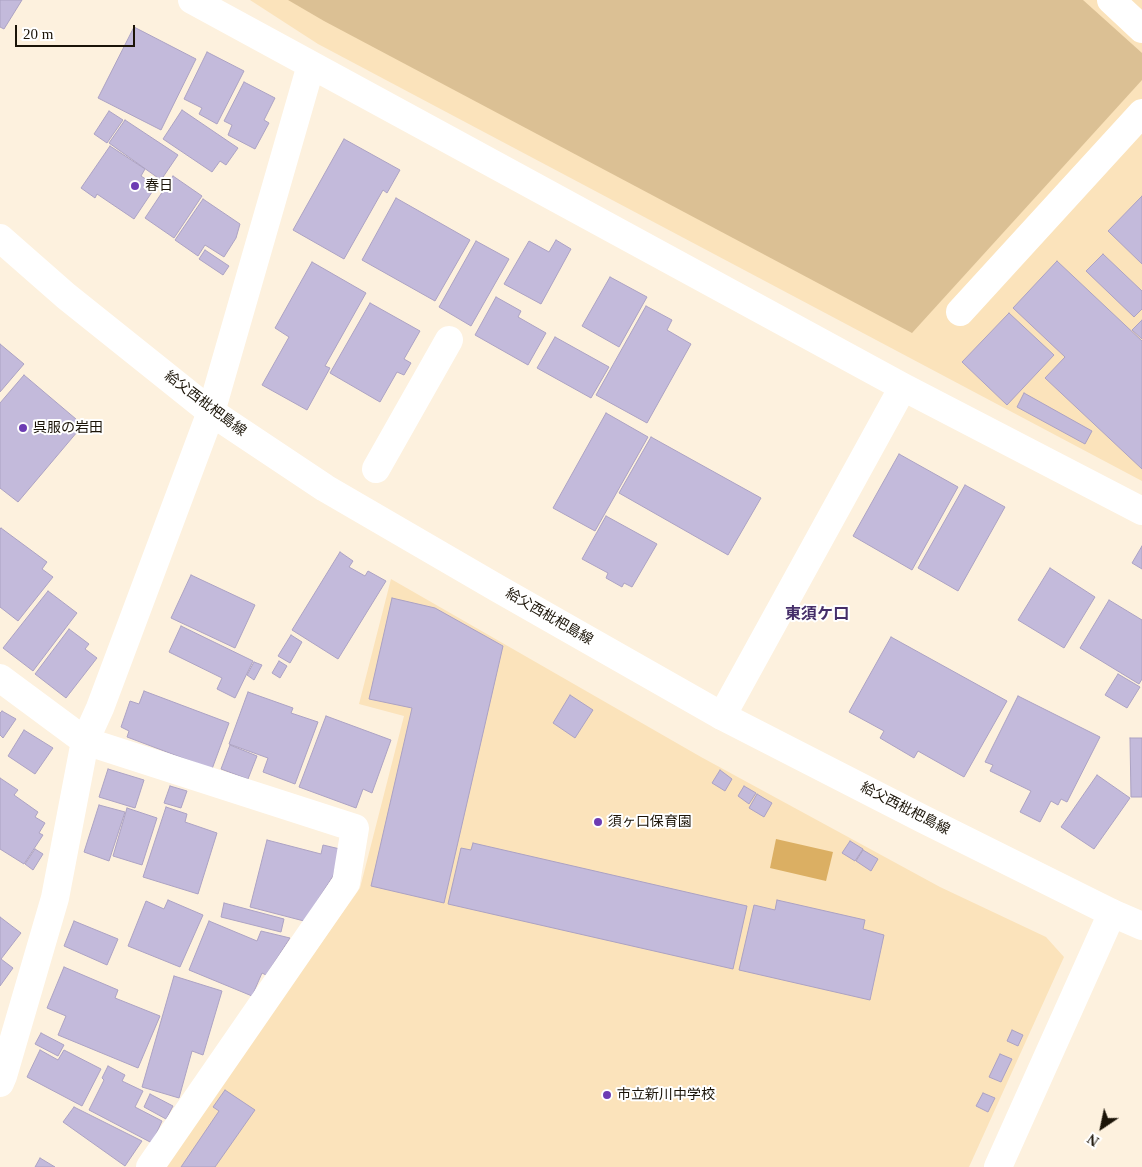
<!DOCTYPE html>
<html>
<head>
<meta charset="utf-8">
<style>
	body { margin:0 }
	#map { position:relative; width:1142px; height:1167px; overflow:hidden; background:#fdf1de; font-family:"Times New Roman",serif }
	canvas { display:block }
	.north { position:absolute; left:1077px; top:1102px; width:50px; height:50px; -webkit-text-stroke:4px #fff; paint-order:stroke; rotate:214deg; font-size:14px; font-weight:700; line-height:20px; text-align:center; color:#1b1408 }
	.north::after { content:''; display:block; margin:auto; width:18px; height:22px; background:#1b1408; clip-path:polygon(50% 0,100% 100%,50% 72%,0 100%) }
	.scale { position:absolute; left:15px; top:25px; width:120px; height:22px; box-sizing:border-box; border:2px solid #1b1408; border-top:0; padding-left:6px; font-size:15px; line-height:18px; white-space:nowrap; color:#1b1408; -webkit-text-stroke:4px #fff; paint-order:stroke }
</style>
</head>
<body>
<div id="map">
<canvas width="1142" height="1167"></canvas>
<div class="north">N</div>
<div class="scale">20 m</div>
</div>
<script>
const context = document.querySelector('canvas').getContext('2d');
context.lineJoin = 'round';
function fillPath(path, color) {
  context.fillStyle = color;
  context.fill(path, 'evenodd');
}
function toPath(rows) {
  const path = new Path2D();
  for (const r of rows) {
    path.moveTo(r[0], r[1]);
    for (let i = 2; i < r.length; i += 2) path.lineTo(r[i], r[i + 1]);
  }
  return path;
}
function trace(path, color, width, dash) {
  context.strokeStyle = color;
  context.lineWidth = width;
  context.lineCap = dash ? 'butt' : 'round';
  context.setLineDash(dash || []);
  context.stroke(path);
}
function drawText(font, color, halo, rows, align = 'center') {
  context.font = font + ' "Times New Roman","Noto Sans JP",serif';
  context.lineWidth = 4;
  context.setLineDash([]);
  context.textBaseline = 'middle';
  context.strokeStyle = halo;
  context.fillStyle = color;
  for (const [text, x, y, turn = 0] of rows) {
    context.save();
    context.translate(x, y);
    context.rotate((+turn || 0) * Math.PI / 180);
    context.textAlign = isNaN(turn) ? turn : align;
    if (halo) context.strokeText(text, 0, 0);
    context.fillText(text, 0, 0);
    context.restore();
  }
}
fillPath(toPath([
	[250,0,1142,0,1142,481,318,44],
	[391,579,701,757,940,887,1046,937,1064,957,969,1167,163,1167,360,888,404,716,359,704]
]), '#fbe3bb');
fillPath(toPath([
	[288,0,1083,0,1142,53,1142,80,912,333,324,21]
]), '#dbc094');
fillPath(toPath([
	[776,839,833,852,826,881,770,868]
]), '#dbaf63');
const building = toPath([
	[0,0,22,0,4,29,0,27,0,0],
	[134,27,196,59,161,130,98,98,134,27],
	[207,52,244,71,217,124,199,114,202,108,184,99,207,52],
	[244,82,275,98,264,120,269,123,255,149,228,135,232,125,224,121,244,82],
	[182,110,238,148,226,165,220,161,212,172,163,139,182,110],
	[109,111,123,120,107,143,94,134,109,111],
	[125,120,178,155,161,180,109,143,125,120],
	[344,139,400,170,387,193,383,190,344,259,293,230,344,139],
	[110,146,145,169,141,176,156,186,134,219,97,194,95,198,81,188,110,146],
	[173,176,202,196,174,238,145,218,173,176],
	[1142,196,1142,264,1108,231,1142,196],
	[396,198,470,240,435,301,362,260,396,198],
	[203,199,240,224,236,238,224,257,205,245,198,256,175,240,203,199],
	[556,240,571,249,541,304,504,284,529,241,549,252,556,240],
	[476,241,509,259,471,326,439,307,476,241],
	[205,250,229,266,223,275,199,259,205,250],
	[1103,254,1142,291,1142,309,1134,317,1086,271,1103,254],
	[1057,261,1142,341,1142,469,1045,378,1065,357,1013,308,1057,261],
	[312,262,366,293,325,366,330,368,307,410,262,385,289,337,275,328,312,262],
	[610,277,647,297,619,347,582,326,610,277],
	[496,297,521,311,518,317,546,333,528,365,475,335,496,297],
	[370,303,420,331,404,359,411,363,404,375,397,372,380,402,330,373,370,303],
	[646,306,672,320,667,330,691,344,647,423,596,395,646,306],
	[1009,313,1054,355,1007,405,962,362,1009,313],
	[1142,320,1142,339,1132,330,1142,320],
	[555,337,609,367,591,398,537,368,555,337],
	[0,344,24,364,0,392,0,344],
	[24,375,83,425,18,502,0,488,0,403,24,375],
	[1024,393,1092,431,1085,444,1017,407,1024,393],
	[606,413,648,437,595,531,553,508,606,413],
	[651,437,761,498,728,555,619,493,651,437],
	[899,454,958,487,912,570,853,536,899,454],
	[965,485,1005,507,958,591,918,568,965,485],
	[606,516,657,544,632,587,624,583,622,587,606,578,608,573,582,559,606,516],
	[1,528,47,562,42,569,53,577,18,621,0,607,0,529,1,528],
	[1142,546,1142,569,1132,563,1142,546],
	[340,552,353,561,349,567,365,576,368,571,386,581,338,659,292,630,340,552],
	[1050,568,1095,597,1064,648,1018,620,1050,568],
	[191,575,255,605,235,648,171,618,191,575],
	[48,591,77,613,33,671,3,648,48,591],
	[392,598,435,608,503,646,444,903,371,886,412,708,369,699,392,598],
	[1109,600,1142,620,1142,679,1139,684,1080,648,1109,600],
	[181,626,253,661,235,698,217,689,222,678,169,652,181,626],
	[69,629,89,644,85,649,97,658,66,698,35,674,69,629],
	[291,635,302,642,290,663,278,656,291,635],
	[891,637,1007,701,964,777,918,751,914,758,880,738,884,731,849,712,891,637],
	[279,661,287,666,280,678,272,673,279,661],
	[254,662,262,665,254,680,247,675,254,662],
	[1118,674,1140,687,1127,708,1105,695,1118,674],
	[144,691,229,723,212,769,127,737,129,731,121,727,130,701,139,704,144,691],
	[248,692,293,708,291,713,318,722,295,784,263,772,268,758,229,744,248,692],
	[570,695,593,710,575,738,553,723,570,695],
	[1018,696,1100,737,1067,802,1061,799,1058,805,1051,801,1040,822,1020,812,1031,791,990,771,993,765,985,762,1018,696],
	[2,711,16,719,3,738,0,735,0,713,2,711],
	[326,716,391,740,372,793,363,789,356,808,299,787,326,716],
	[24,730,53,748,35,774,8,756,24,730],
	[1130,738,1142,738,1142,797,1131,797,1130,738],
	[230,745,257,756,248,779,221,769,230,745],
	[108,769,144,780,135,808,99,797,108,769],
	[720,770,732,779,725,791,712,783,720,770],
	[1097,775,1130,798,1094,849,1061,827,1097,775],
	[0,778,18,790,14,795,38,812,35,817,45,823,39,833,43,835,24,864,0,849,0,778],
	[170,786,187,791,181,808,164,803,170,786],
	[744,786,756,793,749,804,738,796,744,786],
	[757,794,772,803,764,817,749,808,757,794],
	[99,805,125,812,109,861,84,852,99,805],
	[166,807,187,814,185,822,217,833,198,894,143,877,166,807],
	[127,808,157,818,142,865,113,856,127,808],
	[267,840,321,854,323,845,340,849,333,876,304,921,250,907,267,840],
	[850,841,863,849,855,861,842,853,850,841],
	[473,843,747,906,733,969,448,904,461,848,471,850,473,843],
	[35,849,43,854,33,870,25,864,35,849],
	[863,850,878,859,871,871,856,861,863,850],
	[168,900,203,915,180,967,128,946,146,901,164,909,168,900],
	[777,900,865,920,863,929,884,935,870,1000,739,970,754,905,775,910,777,900],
	[224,903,284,919,281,932,221,917,224,903],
	[0,917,21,933,1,959,13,968,0,986,0,917],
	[74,921,118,939,107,965,64,946,74,921],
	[209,921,257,941,261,931,290,938,266,975,262,973,252,996,189,970,209,921],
	[64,967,118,990,115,998,160,1016,138,1068,58,1035,66,1016,47,1008,64,967],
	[174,976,222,991,203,1055,192,1051,179,1098,142,1087,174,976],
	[1012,1030,1023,1035,1018,1046,1007,1041,1012,1030],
	[41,1033,64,1045,58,1056,35,1044,41,1033],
	[40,1050,58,1060,64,1050,101,1069,82,1106,27,1077,40,1050],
	[1000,1054,1012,1059,1001,1082,989,1077,1000,1054],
	[108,1066,125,1075,122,1081,143,1091,135,1107,162,1121,152,1143,89,1110,104,1080,102,1078,108,1066],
	[225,1090,255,1110,215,1167,181,1167,219,1111,213,1107,225,1090],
	[983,1093,995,1098,988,1112,976,1106,983,1093],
	[150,1094,173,1106,166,1119,144,1107,150,1094],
	[74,1107,142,1141,125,1166,63,1122,74,1107],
	[40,1158,55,1167,35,1167,40,1158]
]);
fillPath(building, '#c3badb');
trace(building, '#aca2c3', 1);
trace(toPath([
	[192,0,903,387,1142,511],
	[1111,0,1142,29],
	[960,312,1142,113],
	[376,469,449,340],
	[0,678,85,741,355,828,346,883,150,1167],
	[722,716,903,387],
	[0,1083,3,1076,55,898,85,741,100,708,211,412,311,65],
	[998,1167,1112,913]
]), '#fff', 28);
trace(toPath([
	[0,238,66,296,211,412,325,488,497,588,722,716,923,819,1112,913,1142,926]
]), '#fff', 28);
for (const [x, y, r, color] of [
	[135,186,5,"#6d3cb3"],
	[23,428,5,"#6d3cb3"],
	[598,822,5,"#6d3cb3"],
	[607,1095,5,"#6d3cb3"]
]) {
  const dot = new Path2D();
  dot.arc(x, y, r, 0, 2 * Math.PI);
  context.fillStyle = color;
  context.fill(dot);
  trace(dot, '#fff', 2);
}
drawText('14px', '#1b1408', '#fff', [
	["春日",145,186],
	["呉服の岩田",33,428],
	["須ヶ口保育園",608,822],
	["市立新川中学校",617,1095]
], 'left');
drawText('14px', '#1b1408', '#fff', [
	["給父西枇杷島線",205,404,37],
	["給父西枇杷島線",549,617,30],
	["給父西枇杷島線",905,809,27]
]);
drawText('bold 16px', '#452e69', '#fff', [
	["東須ケ口",817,615]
]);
</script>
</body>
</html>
